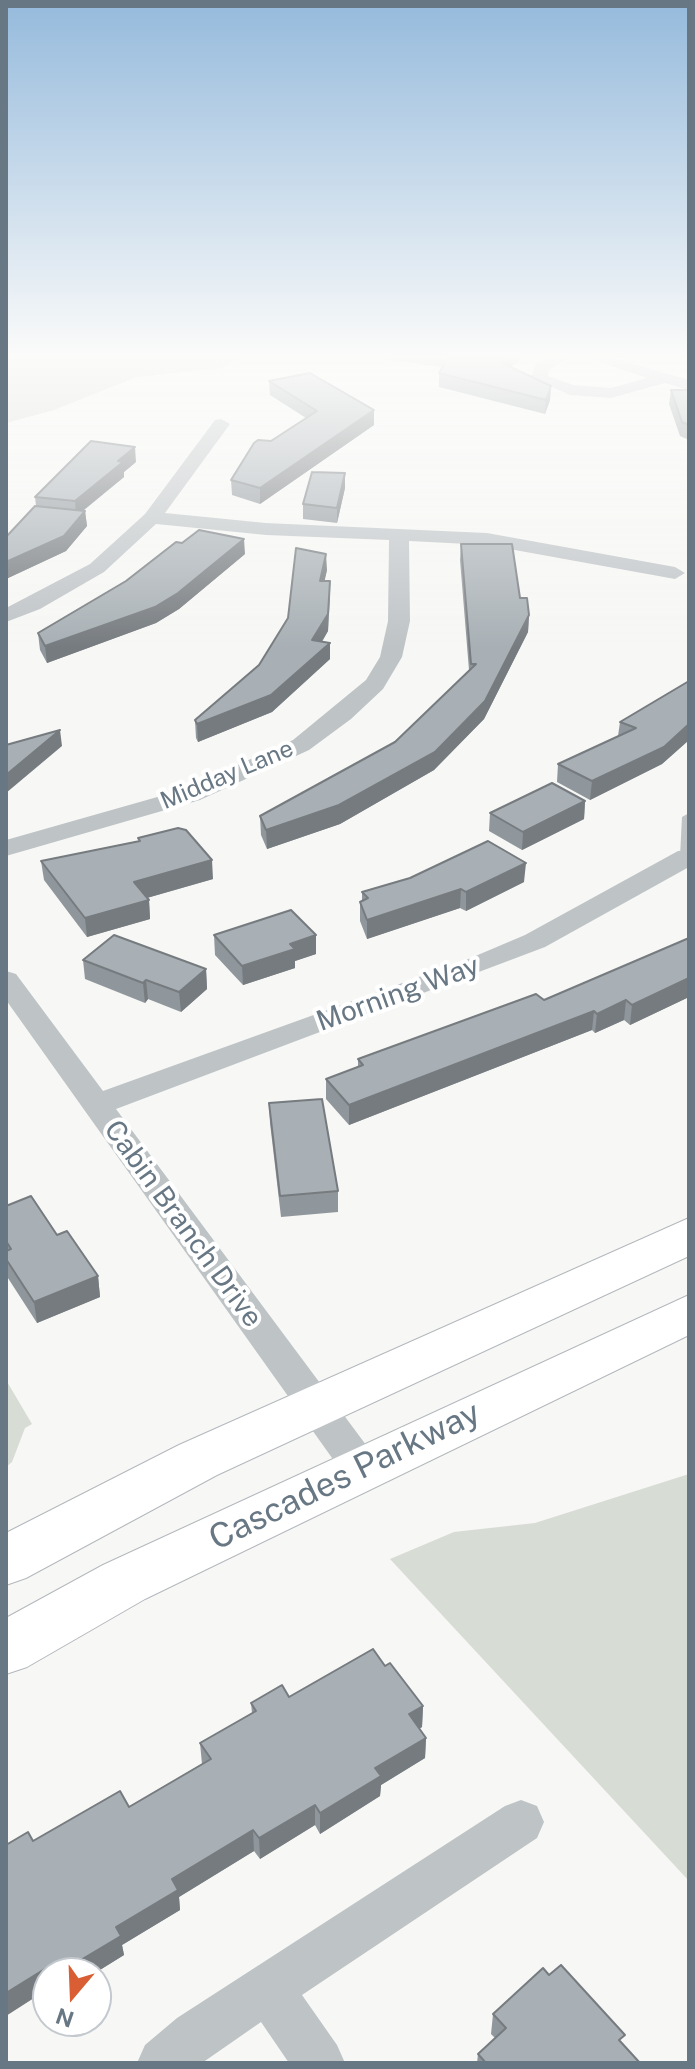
<!DOCTYPE html>
<html>
<head>
<meta charset="utf-8">
<style>
	body { margin:0 }
	#map { position:relative; width:695px; height:2069px; overflow:hidden; background:#f7f7f5; font-family:"Public Sans",sans-serif }
	canvas { display:block }
	.frame { position:absolute; inset:0; border:8px solid #687784; pointer-events:none }
	.north { position:absolute; left:32px; top:1957px; width:80px; height:80px; box-sizing:border-box; background:#fff; border:2px solid #c3c9ce; border-radius:50%; rotate:199deg; font-size:22px; font-weight:700; line-height:32px; text-align:center; color:#687784 }
	.north::after { content:''; display:block; margin:auto; width:28px; height:36px; background:#da5e33; clip-path:polygon(50% 0,100% 100%,50% 72%,0 100%) }
</style>
</head>
<body>
<div id="map">
<canvas width="695" height="2069"></canvas>
<div class="frame"></div>
<div class="north">N</div>
</div>
<script>
const context = document.querySelector('canvas').getContext('2d');
context.lineJoin = 'round';
function fillPath(path, color) {
  context.fillStyle = color;
  context.fill(path, 'evenodd');
}
function toPath(rows) {
  const path = new Path2D();
  for (const r of rows) {
    path.moveTo(r[0], r[1]);
    for (let i = 2; i < r.length; i += 2) path.lineTo(r[i], r[i + 1]);
  }
  return path;
}
function trace(path, color, width, dash) {
  context.strokeStyle = color;
  context.lineWidth = width;
  context.lineCap = dash ? 'butt' : 'round';
  context.setLineDash(dash || []);
  context.stroke(path);
}
function drawText(font, color, halo, rows, align = 'center') {
  context.font = font + ' "Public Sans",sans-serif';
  context.lineWidth = 8;
  context.setLineDash([]);
  context.textBaseline = 'middle';
  context.strokeStyle = halo;
  context.fillStyle = color;
  for (const [text, x, y, turn = 0] of rows) {
    context.save();
    context.translate(x, y);
    context.rotate((+turn || 0) * Math.PI / 180);
    context.textAlign = isNaN(turn) ? turn : align;
    if (halo) context.strokeText(text, 0, 0);
    context.fillText(text, 0, 0);
    context.restore();
  }
}
fillPath(toPath([
	[6,358,245,358,220,368,137,377,54,410,6,423],
	[6,1380,32,1424,25,1428,12,1462,6,1467],
	[689,1474,689,1881,390,1559,454,1532,535,1523]
]), '#d7dcd4');
const secondary = toPath([
	[689,1218,689,1256,217,1475,26,1578,6,1585,6,1533,179,1445,689,1218],
	[689,1295,689,1335,145,1599,27,1667,6,1674,6,1618,103,1565,689,1295]
]);
trace(secondary, '#b3b8bd', 2);
fillPath(toPath([
	[689,813,689,861,687,861,680,857,682,817,689,813]
]), '#bec3c6');
fillPath(toPath([
	[547,358,567,358,549,370,548,376,573,385,611,388,647,378,588,358,613,358,689,380,689,390,665,383,611,398,570,395,531,378,536,364,547,358],
	[221,419,230,424,165,513,266,523,487,533,675,567,685,573,675,579,487,545,409,541,410,621,402,657,383,689,351,719,309,750,200,800,6,856,6,840,182,790,293,740,366,680,380,657,388,621,389,540,266,535,156,524,104,572,40,609,6,622,6,608,90,564,145,514,215,420,221,419],
	[689,850,689,867,545,947,116,1109,375,1457,381,1468,375,1479,361,1484,347,1479,6,1000,6,971,16,974,103,1091,466,960,525,935,678,851,689,850],
	[521,1800,537,1806,544,1822,537,1838,302,1995,337,2045,345,2063,289,2063,261,2022,202,2063,137,2063,145,2045,177,2018,505,1806,521,1800]
]), '#bec3c6');
fillPath(secondary, '#fff');
fillPath(toPath([
	[375,358,522,358,510,367,551,386,550,400,545,414,439,387,439,373,443,367],
	[269,381,374,410,374,425,260,504,232,495,231,480,271,441,306,418,270,395],
	[671,390,689,390,689,440,680,436,669,404],
	[136,462,124,472,124,477,83,511,85,511,87,526,66,551,6,579,6,537,36,506,35,497],
	[345,488,337,523,303,519,303,504],
	[461,544,520,598,529,615,528,632,484,719,434,770,340,824,267,849,261,835,260,816,395,742,469,670,460,560],
	[245,554,179,609,156,623,47,663,40,650,38,633],
	[327,570,324,581,330,597,328,631,322,642,330,659,272,712,198,742,196,738,195,720,259,665],
	[689,681,689,740,662,764,590,800,557,782,558,764,618,736,620,722],
	[585,801,584,819,522,850,489,831,490,813],
	[138,838,213,879,147,898,149,900,150,919,87,937,44,880,41,861,139,841],
	[524,882,466,911,460,908,367,939,360,921,360,902,362,901,362,892],
	[214,935,316,935,316,954,295,961,295,968,243,985,215,955],
	[689,938,689,997,630,1025,624,1020,595,1033,592,1030,349,1125,326,1099,326,1079,358,1067,358,1059,544,1000],
	[83,960,206,969,207,989,181,1012,148,999,145,1003,85,979],
	[269,1103,338,1191,338,1212,281,1217,270,1123],
	[6,1206,57,1235,98,1276,100,1297,37,1323,6,1275],
	[385,1666,423,1706,422,1727,419,1729,426,1738,425,1758,381,1785,380,1796,320,1834,315,1825,260,1859,254,1851,179,1897,180,1910,122,1945,124,1955,95,1973,48,1973,33,1841,129,1807,202,1764,200,1743,252,1713,251,1703,289,1697],
	[493,2014,623,2044,640,2063,477,2063,478,2054,495,2038,491,2034]
]), '#90979c');
fillPath(toPath([
	[506,358,522,358,499,376,500,362],
	[551,386,550,400,545,414,546,400],
	[374,410,374,425,260,504,260,488],
	[135,447,136,462,124,472,124,477,76,516,75,501,118,461],
	[345,473,345,488,337,523,337,508],
	[85,511,87,526,66,551,6,579,6,562],
	[244,539,245,554,179,609,156,623,47,663,45,646],
	[326,554,327,570,321,597,320,581],
	[330,581,328,631,312,657,312,640],
	[529,615,528,632,484,719,434,770,340,824,267,849,266,830,339,805],
	[330,643,330,659,272,712,198,742,197,724],
	[689,724,689,740,662,764,590,800,592,781],
	[60,730,62,746,6,793,6,775],
	[585,801,584,819,522,850,523,832],
	[212,860,213,879,136,901,134,882],
	[526,863,524,882,466,911,466,892],
	[461,889,460,908,367,939,367,920],
	[149,900,150,919,87,937,85,918],
	[316,935,316,954,295,961,295,968,243,985,242,966,290,944],
	[206,969,207,989,181,1012,179,992],
	[689,978,689,997,630,1025,632,1005],
	[146,980,148,999,145,1003,143,983],
	[626,1000,624,1020,595,1033,597,1014],
	[594,1011,592,1030,349,1125,349,1105],
	[98,1276,100,1297,37,1323,34,1302],
	[423,1706,422,1727,408,1735,409,1714],
	[426,1738,425,1758,381,1785,380,1796,320,1834,320,1813,375,1768],
	[315,1805,315,1825,260,1859,259,1838],
	[253,1830,254,1851,179,1897,180,1910,122,1945,124,1955,95,1973,59,1973,172,1879],
	[48,1967,49,1973,48,1989,6,2016,6,1993]
]), '#767b7f');
const building = toPath([
	[448,358,506,358,500,362,551,386,546,400,439,373,448,358],
	[310,373,374,410,260,488,231,480,254,443,258,440,271,441,317,411,269,381,310,373],
	[671,390,689,390,689,425,682,422,671,390],
	[91,441,135,447,118,461,123,462,75,501,35,497,91,441],
	[312,472,345,473,337,508,303,504,312,472],
	[35,506,85,511,64,536,6,562,6,537,35,506],
	[199,530,244,539,178,593,155,607,45,646,38,633,126,581,176,542,182,543,199,530],
	[461,544,512,544,520,598,527,598,529,615,485,701,435,752,339,805,266,830,260,816,395,742,476,664,471,664,461,544],
	[296,548,326,554,320,581,330,581,328,614,312,640,330,643,271,695,197,724,195,720,259,665,288,618,296,548],
	[689,681,689,724,664,747,592,781,558,764,636,728,620,722,689,681],
	[60,730,6,775,6,745,60,730],
	[552,783,585,801,523,832,490,813,552,783],
	[178,828,186,830,212,860,134,882,149,900,85,918,41,861,140,841,138,838,178,828],
	[488,841,526,863,466,892,461,889,367,920,360,902,368,898,362,892,410,878,488,841],
	[291,910,316,935,290,944,295,949,242,966,214,935,291,910],
	[114,935,206,969,179,992,146,980,143,983,83,960,114,935],
	[689,938,689,978,632,1005,626,1000,597,1014,594,1011,349,1105,326,1079,363,1065,358,1059,536,994,544,1000,689,938],
	[322,1099,338,1191,280,1196,269,1103,322,1099],
	[31,1196,57,1235,67,1231,98,1276,34,1302,6,1259,6,1251,11,1249,6,1241,6,1206,31,1196],
	[373,1649,385,1666,390,1663,423,1706,409,1714,426,1738,375,1768,381,1776,320,1813,315,1805,259,1838,253,1830,172,1879,178,1890,116,1927,121,1936,59,1973,51,1973,48,1967,6,1993,6,1845,28,1832,33,1841,120,1791,129,1807,211,1759,200,1743,256,1711,251,1703,282,1685,289,1697,373,1649],
	[561,1965,625,2035,619,2040,640,2063,486,2063,478,2054,506,2028,493,2014,543,1968,549,1975,561,1965]
]);
fillPath(building, '#a8b0b5');
trace(building, '#767b7f', 2);
const sky = context.createLinearGradient(0, 0, 0, 648);
sky.addColorStop(0, '#95badc');
sky.addColorStop(0.55, '#fbfbfa');
sky.addColorStop(1, '#fbfbfa00');
context.fillStyle = sky;
context.fillRect(0, 0, 695, 648);
drawText('24px', '#687784', '#fff', [
	["Midday Lane",227,775,-23]
]);
drawText('28px', '#687784', '#fff', [
	["Morning Way",398,994,-20],
	["Cabin Branch Drive",183,1224,54]
]);
drawText('34px', '#687784', '#fff', [
	["Cascades Parkway",345,1476,-26]
]);
</script>
</body>
</html>
